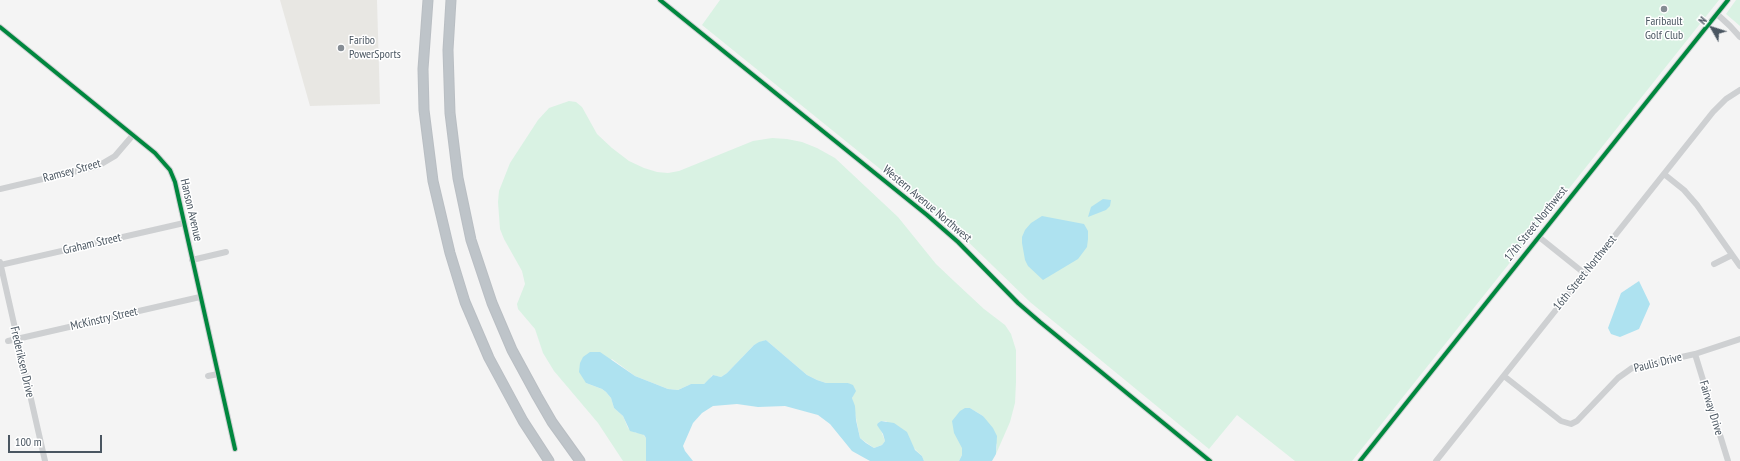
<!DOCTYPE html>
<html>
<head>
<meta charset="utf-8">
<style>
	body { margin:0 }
	#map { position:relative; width:1740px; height:461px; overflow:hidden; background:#f4f4f4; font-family:"PT Sans Narrow",sans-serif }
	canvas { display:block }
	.north { position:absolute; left:1692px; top:8px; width:40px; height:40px; -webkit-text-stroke:3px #fff; paint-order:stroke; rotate:309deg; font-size:11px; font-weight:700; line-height:16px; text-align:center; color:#4a5661 }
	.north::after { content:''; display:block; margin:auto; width:14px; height:18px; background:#4a5661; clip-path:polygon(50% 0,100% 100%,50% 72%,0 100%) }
	.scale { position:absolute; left:8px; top:435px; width:94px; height:18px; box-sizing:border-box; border:2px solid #4a5661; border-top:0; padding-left:5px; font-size:12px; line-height:14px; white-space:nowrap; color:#4a5661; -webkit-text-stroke:3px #fff; paint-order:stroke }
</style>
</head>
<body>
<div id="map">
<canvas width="1740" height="461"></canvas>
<div class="north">N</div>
<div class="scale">100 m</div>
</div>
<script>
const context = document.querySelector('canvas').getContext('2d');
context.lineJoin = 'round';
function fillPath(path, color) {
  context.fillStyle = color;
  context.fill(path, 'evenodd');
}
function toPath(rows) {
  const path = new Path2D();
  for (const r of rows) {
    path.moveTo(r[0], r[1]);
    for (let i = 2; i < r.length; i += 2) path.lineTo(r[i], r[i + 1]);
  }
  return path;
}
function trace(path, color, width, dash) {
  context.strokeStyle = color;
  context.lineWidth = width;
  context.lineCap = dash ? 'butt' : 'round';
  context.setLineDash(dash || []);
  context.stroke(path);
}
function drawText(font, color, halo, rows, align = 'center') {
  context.font = font + ' "PT Sans Narrow",sans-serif';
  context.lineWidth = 3;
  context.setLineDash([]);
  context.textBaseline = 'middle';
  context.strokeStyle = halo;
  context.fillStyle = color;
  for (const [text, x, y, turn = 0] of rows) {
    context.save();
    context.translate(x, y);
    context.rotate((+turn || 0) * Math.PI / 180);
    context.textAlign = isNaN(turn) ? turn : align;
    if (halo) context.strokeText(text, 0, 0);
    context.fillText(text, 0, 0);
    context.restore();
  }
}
fillPath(toPath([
	[280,0,377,0,380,104,310,106]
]), '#e8e7e3');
fillPath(toPath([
	[720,0,1719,0,1352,461,1295,461,1237,415,1209,449,1030,302,957,231,702,25],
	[1736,0,1740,0,1740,26,1726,14],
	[569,101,576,102,582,107,597,134,612,148,629,161,644,168,657,172,668,173,679,171,753,141,772,138,787,139,802,142,817,148,835,158,898,217,936,264,955,282,984,309,1005,325,1011,334,1016,350,1016,382,1015,403,1010,422,996,454,997,445,983,416,970,408,962,455,959,461,924,461,922,456,886,421,881,421,878,423,885,441,882,445,874,448,860,438,852,398,854,393,848,383,826,383,817,380,807,375,766,340,754,345,727,373,721,377,712,375,709,380,704,384,691,384,678,390,668,389,635,376,612,359,586,383,602,389,606,392,611,398,614,408,623,416,628,428,636,433,642,433,646,438,646,461,623,461,598,423,554,371,543,353,535,329,518,309,517,304,525,284,522,271,504,239,500,229,498,202,499,191,510,163,538,120,549,108]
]), '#d9f2e3');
fillPath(toPath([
	[1103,199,1111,200,1110,206,1106,210,1088,217,1091,207],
	[1042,216,1084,224,1088,231,1088,239,1087,247,1078,259,1043,280,1028,266,1025,260,1022,243,1022,237,1025,230,1031,223],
	[1639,281,1650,304,1639,329,1620,337,1611,334,1608,328,1621,293],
	[766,340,807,375,817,380,826,383,848,383,853,385,856,391,852,398,855,406,856,420,860,438,866,443,874,448,882,445,885,441,883,434,877,425,878,423,881,421,894,423,907,432,915,450,922,456,924,461,870,461,852,451,830,424,818,415,785,406,758,407,737,404,713,406,702,413,693,423,683,446,685,451,693,461,646,461,646,438,644,435,630,431,623,416,614,408,611,398,606,392,602,389,586,383,579,372,580,363,583,357,590,352,600,352,635,376,668,389,678,390,691,384,704,384,713,375,721,377,727,373,754,345,759,342],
	[965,408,970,408,983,416,993,428,997,436,996,454,992,461,959,461,962,455,962,448,954,433,952,421,960,411]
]), '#aee2f0');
const highway = toPath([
	[428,0,423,69,424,110,433,181,450,253,465,302,489,358,523,421,549,461],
	[451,0,448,50,450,113,458,178,471,240,492,303,512,350,537,396,552,422,580,461]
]);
trace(highway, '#b9bec3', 11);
trace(toPath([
	[660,0,927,215,958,242,1018,303,1040,322,1210,461],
	[1717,14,1730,26,1740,37],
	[0,27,155,153,170,170,175,182,235,449],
	[1664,174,1684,190,1697,205,1740,266],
	[0,189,98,166,115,156,133,135],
	[1539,237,1584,273],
	[192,260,226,252],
	[0,262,45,461],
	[1714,264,1732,255],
	[0,265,184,223],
	[8,341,200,297],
	[1695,354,1728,461],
	[208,376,218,374],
	[1504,376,1561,421,1571,424,1577,421,1618,378,1632,368,1695,354,1740,339],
	[1360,461,1728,0],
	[1436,461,1713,112,1726,99,1740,90]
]), '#ced0d2', 6);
trace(highway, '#bec4c9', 9);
trace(toPath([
	[660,0,927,215,958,242,1018,303,1040,322,1210,461],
	[0,27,155,153,170,170,175,182,235,449],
	[1360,461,1728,0]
]), '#00873e', 4);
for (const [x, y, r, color] of [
	[1664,9,4,"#868d94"],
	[341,48,4,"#868d94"]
]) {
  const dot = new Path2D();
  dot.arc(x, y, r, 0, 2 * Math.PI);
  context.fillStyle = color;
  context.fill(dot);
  trace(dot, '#fff', 1.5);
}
drawText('12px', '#4a5661', '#fff', [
	["Faribault",1664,22],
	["Golf Club",1664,36],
	["Faribo",349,41,"left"],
	["PowerSports",349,55,"left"]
]);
drawText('12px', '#4a5661', '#fff', [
	["Ramsey Street",72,171,-15],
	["Western Avenue Northwest",927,204,40],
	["Hanson Avenue",191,210,77],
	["17th Street Northwest",1536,224,-51],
	["Graham Street",92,244,-13],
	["16th Street Northwest",1585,273,-51],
	["McKinstry Street",104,319,-13],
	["Frederiksen Drive",22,362,77],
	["Paulis Drive",1658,363,-14],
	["Fairway Drive",1711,408,73]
]);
</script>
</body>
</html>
